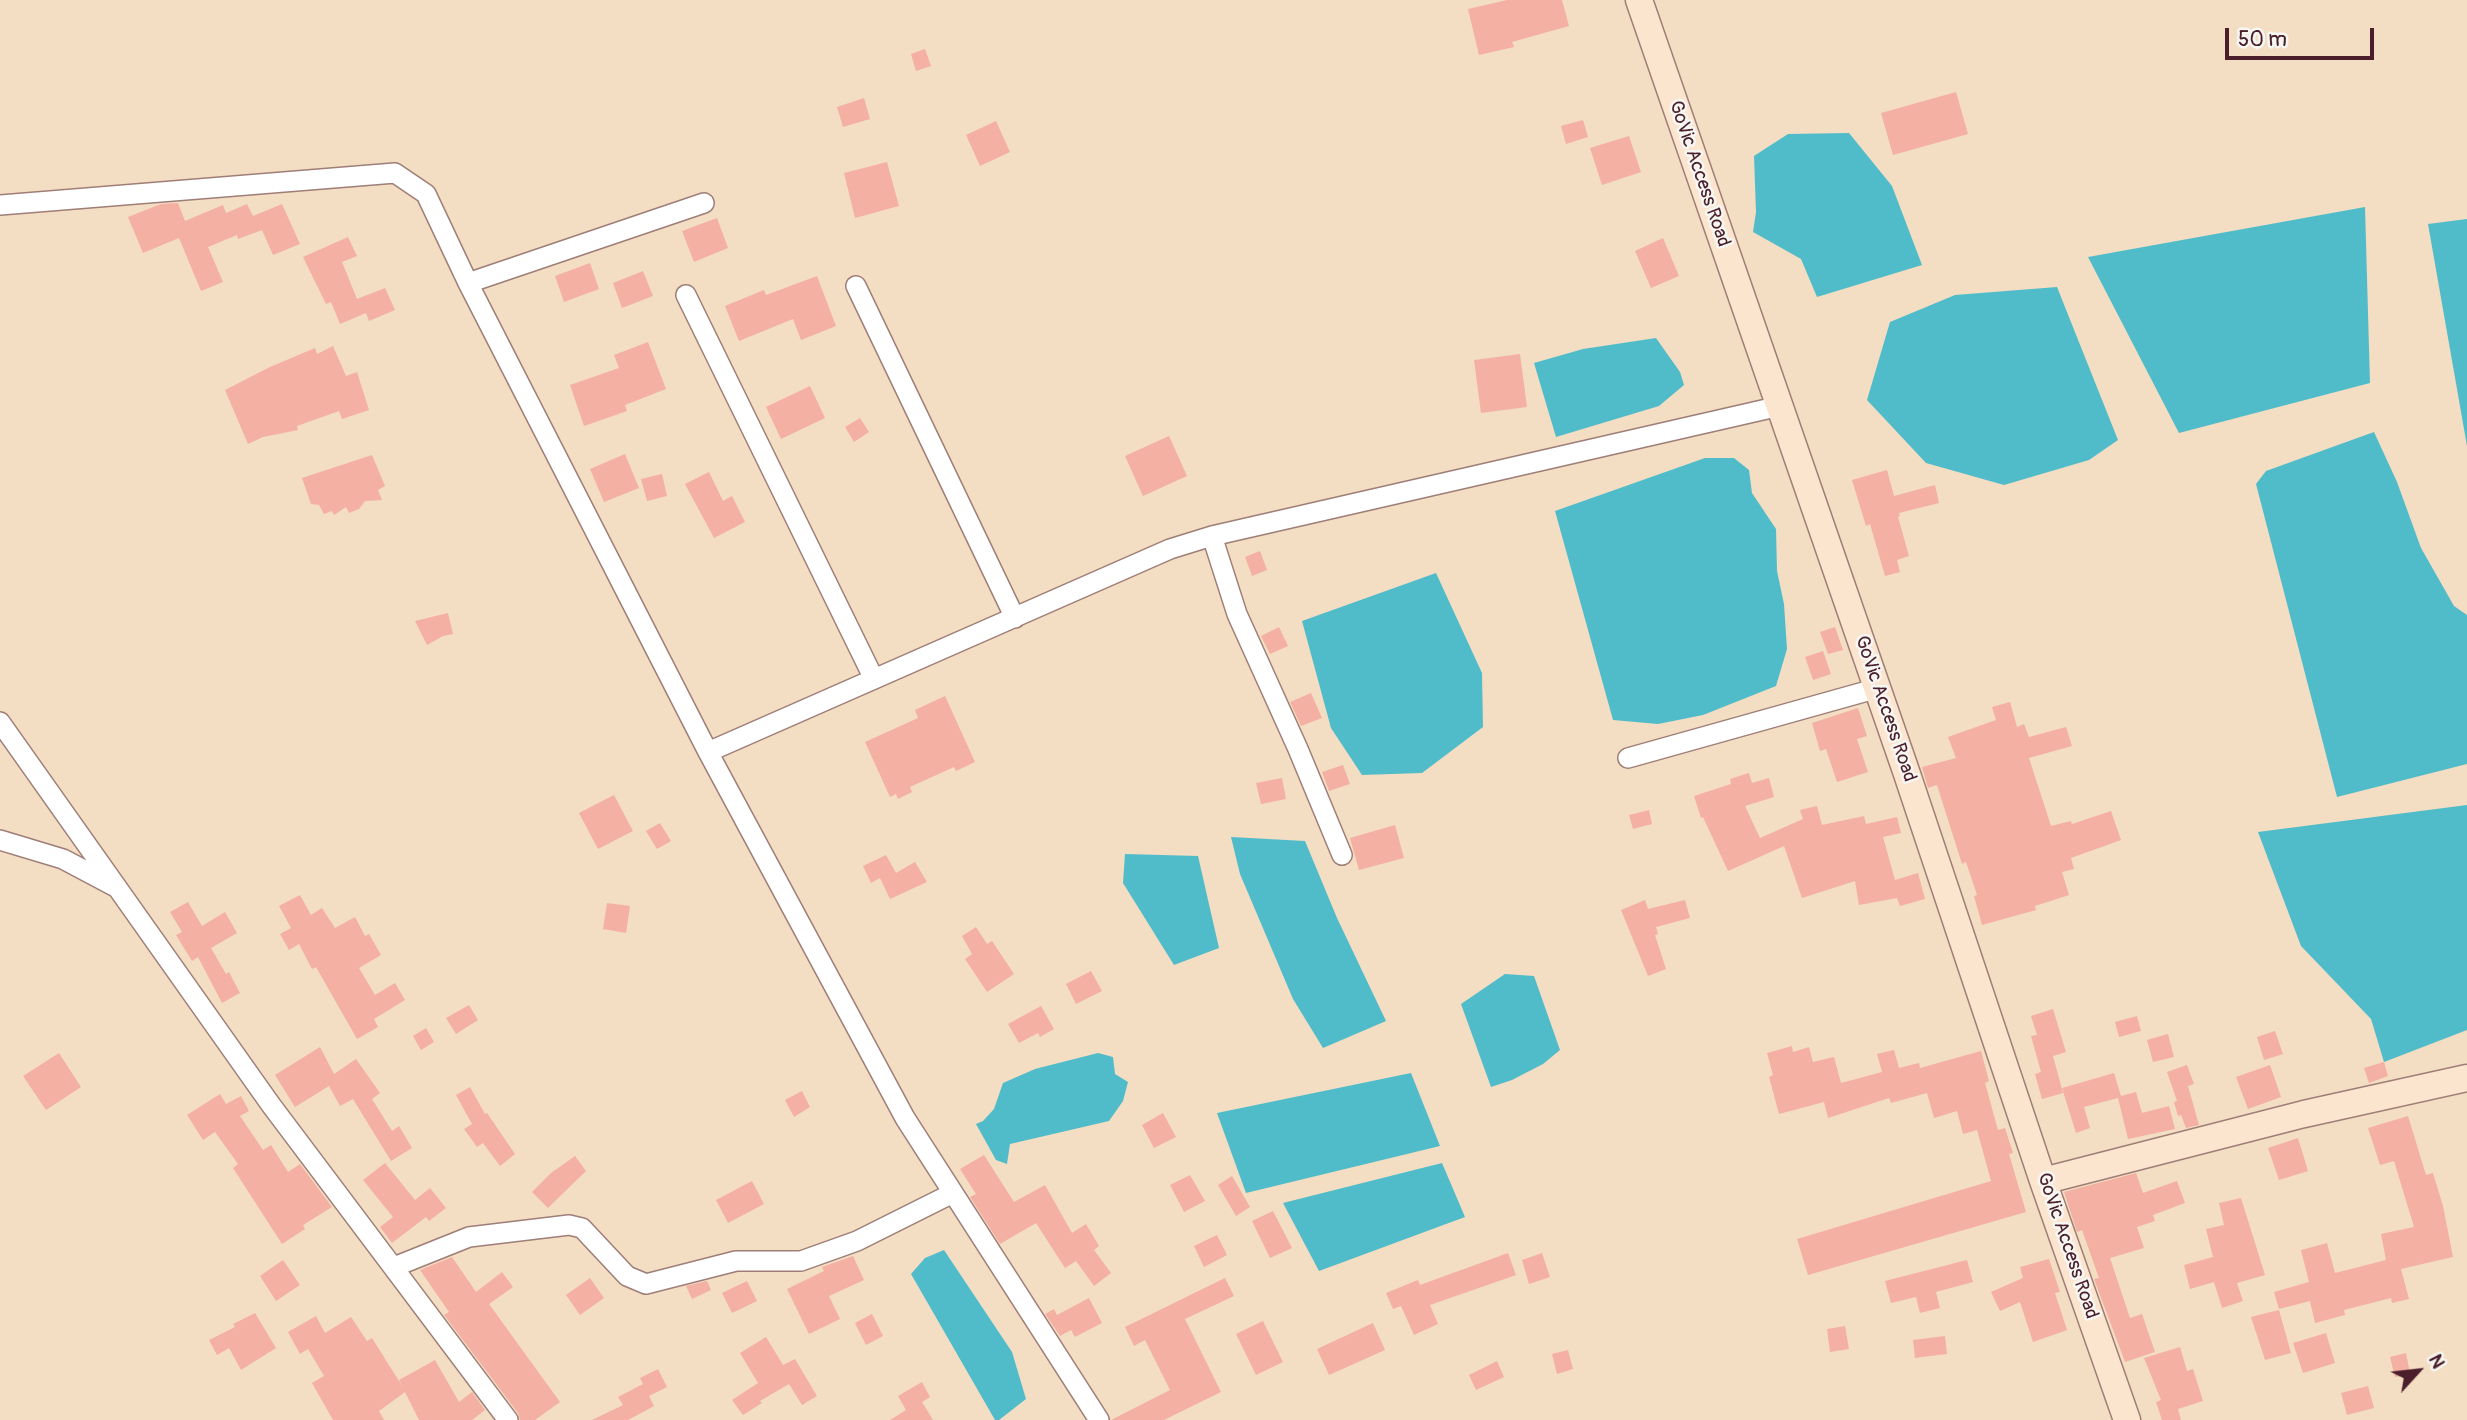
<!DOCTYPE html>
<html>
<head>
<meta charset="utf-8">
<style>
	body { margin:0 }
	#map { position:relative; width:2467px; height:1420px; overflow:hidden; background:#f3ddc3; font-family:Pangolin,sans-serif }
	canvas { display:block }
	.north { position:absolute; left:2383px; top:1336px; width:70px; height:70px; -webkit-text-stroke:5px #f6f6f2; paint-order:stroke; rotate:63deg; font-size:19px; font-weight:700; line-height:28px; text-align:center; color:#4a1f2b }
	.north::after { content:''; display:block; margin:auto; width:24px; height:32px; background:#4a1f2b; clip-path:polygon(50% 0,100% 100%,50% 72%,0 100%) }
	.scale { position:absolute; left:2225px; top:28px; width:149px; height:32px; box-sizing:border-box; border:4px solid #4a1f2b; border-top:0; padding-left:9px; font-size:21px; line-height:24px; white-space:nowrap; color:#4a1f2b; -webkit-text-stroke:5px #f6f6f2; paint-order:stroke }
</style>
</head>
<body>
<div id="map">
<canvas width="2467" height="1420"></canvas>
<div class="north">N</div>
<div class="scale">50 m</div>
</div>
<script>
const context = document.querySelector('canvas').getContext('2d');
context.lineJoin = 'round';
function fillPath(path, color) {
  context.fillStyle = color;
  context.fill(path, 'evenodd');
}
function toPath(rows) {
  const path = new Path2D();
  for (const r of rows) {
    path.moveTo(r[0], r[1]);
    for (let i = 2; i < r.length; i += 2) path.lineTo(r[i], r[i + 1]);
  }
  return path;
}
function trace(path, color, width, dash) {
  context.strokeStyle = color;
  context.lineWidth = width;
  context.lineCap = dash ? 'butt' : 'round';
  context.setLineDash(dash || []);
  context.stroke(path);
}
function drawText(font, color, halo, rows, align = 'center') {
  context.font = font + ' Pangolin,sans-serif';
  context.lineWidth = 5;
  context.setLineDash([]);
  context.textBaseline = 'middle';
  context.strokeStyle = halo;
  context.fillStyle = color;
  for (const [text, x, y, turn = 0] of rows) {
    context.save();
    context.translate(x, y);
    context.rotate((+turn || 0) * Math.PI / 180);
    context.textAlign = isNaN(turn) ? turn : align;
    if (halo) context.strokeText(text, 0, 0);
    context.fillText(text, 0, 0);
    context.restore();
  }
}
fillPath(toPath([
	[1849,133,1892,186,1922,265,1817,297,1801,259,1753,232,1756,212,1754,156,1788,134],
	[2365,207,2370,383,2179,433,2088,257],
	[2467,219,2467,446,2428,224],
	[2057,287,2118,440,2089,460,2004,485,1926,463,1867,400,1890,322,1955,295],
	[1656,338,1680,372,1684,385,1659,406,1556,437,1534,363,1583,349],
	[2374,432,2397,482,2421,548,2454,606,2467,615,2467,764,2337,797,2256,484,2266,471],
	[1705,458,1734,458,1749,470,1752,493,1776,529,1777,571,1784,604,1787,649,1776,686,1703,715,1658,724,1613,720,1555,511],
	[1436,573,1482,673,1483,727,1422,773,1362,775,1331,728,1302,621],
	[2467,805,2467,1030,2384,1062,2371,1019,2301,946,2258,832],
	[1231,837,1305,841,1337,918,1386,1021,1323,1048,1293,999,1240,874],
	[1125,854,1198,856,1219,948,1174,965,1123,883],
	[1505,974,1534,976,1560,1050,1543,1064,1512,1080,1491,1087,1461,1004],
	[1098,1053,1113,1057,1115,1074,1128,1082,1123,1101,1109,1121,1010,1144,1007,1164,996,1160,976,1124,983,1121,994,1109,1003,1083,1035,1069],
	[1411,1073,1440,1146,1246,1193,1217,1113],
	[1442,1163,1465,1217,1319,1271,1283,1203],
	[944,1250,1012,1352,1026,1399,999,1420,995,1420,911,1274,925,1258]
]), '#50bcca');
fillPath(toPath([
	[1507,0,1562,0,1569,26,1512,42,1514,47,1479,55,1468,9],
	[925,49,931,66,916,71,911,54],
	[1956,92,1968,134,1893,155,1881,113],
	[864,98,870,119,843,127,837,107],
	[1583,120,1588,137,1566,144,1561,126],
	[996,121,1010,152,980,166,966,135],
	[1629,136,1641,172,1602,185,1590,148],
	[887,162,899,206,855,218,844,173],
	[178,203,185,221,223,205,226,213,247,204,253,216,282,204,300,244,273,255,262,230,238,239,237,235,208,247,223,282,201,291,179,238,143,253,128,217,161,204],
	[717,218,728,248,694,262,682,231],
	[348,237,357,256,342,262,357,299,385,288,395,310,369,321,366,313,340,324,331,302,326,304,303,257],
	[1663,238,1679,276,1651,288,1635,251],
	[590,263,599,289,564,302,555,276],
	[643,271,653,296,622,308,613,283],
	[817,276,836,326,801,340,793,319,739,341,725,306,764,290,766,295],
	[648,342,666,389,625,405,627,411,584,426,570,385,619,368,614,355],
	[333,346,346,376,357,372,369,410,342,419,339,411,297,426,298,430,263,437,248,444,225,390,270,367,315,348,317,354],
	[1520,354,1527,407,1481,413,1474,360],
	[810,386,825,418,781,439,766,407],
	[860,418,869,432,854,442,845,427],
	[1169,436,1187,476,1143,496,1125,456],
	[625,454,639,488,604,502,590,469],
	[372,455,385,486,378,490,382,500,365,501,359,509,349,513,346,507,334,515,332,511,324,514,319,505,311,504,302,478],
	[1887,470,1894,496,1935,485,1939,503,1899,513,1900,516,1898,517,1909,556,1897,560,1900,572,1885,576,1870,524,1866,526,1852,480],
	[709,472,723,501,732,496,745,522,714,538,685,484],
	[662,474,667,496,647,501,641,479],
	[1260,551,1267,570,1252,576,1245,557],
	[448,613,453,634,443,636,427,645,415,621],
	[1279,627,1288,646,1270,654,1261,636],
	[1835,627,1843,650,1828,654,1820,632],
	[1823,651,1831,674,1813,680,1805,657],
	[1311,693,1322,718,1301,726,1290,702],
	[945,696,975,762,956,771,954,767,910,787,912,792,898,799,896,794,890,797,865,742,918,718,915,710],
	[2010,702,2017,727,2024,724,2029,737,2066,727,2072,746,2029,758,2051,826,2071,821,2072,824,2111,811,2121,840,2071,858,2074,869,2062,872,2069,895,2035,906,2036,910,1982,925,1974,896,1977,895,1966,862,1962,864,1937,785,1928,788,1922,767,1956,758,1948,737,1996,720,1992,707],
	[1858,708,1867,736,1857,739,1868,772,1837,782,1826,749,1820,751,1812,723],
	[1343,765,1350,784,1329,791,1322,772],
	[1749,773,1752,783,1769,778,1774,797,1745,806,1760,838,1803,819,1800,810,1817,806,1822,825,1864,816,1866,824,1897,817,1901,833,1883,837,1895,880,1918,873,1925,899,1900,906,1897,898,1859,905,1855,881,1802,898,1784,846,1728,871,1703,817,1701,818,1694,796,1731,784,1730,779],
	[1282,778,1286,799,1261,804,1256,783],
	[614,795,633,831,598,849,579,813],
	[1649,810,1652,824,1633,829,1629,815],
	[660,823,671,841,657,849,646,831],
	[1395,825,1404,858,1359,870,1350,838],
	[886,855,896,873,915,862,927,882,890,899,880,878,871,883,863,866],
	[300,895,311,915,322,908,335,928,355,917,365,936,369,934,381,955,359,968,375,995,395,983,405,1000,374,1019,378,1027,357,1039,316,967,312,969,299,944,289,950,280,934,291,928,279,906],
	[1645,900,1648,909,1685,900,1690,918,1656,927,1658,934,1655,935,1666,969,1648,976,1621,910],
	[188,902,202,926,225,912,237,933,211,948,226,974,229,972,240,993,222,1003,198,957,192,961,176,935,182,932,170,912],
	[607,903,630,906,626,933,603,929],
	[976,927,987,944,992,941,1014,974,987,992,965,959,972,954,962,936],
	[1091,971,1102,991,1076,1004,1066,984],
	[469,1005,478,1020,456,1034,446,1018],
	[1041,1006,1054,1029,1040,1037,1038,1033,1019,1043,1008,1024],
	[2053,1009,2066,1052,2053,1056,2063,1093,2042,1099,2035,1074,2041,1072,2031,1036,2037,1035,2031,1016],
	[2137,1016,2141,1031,2119,1037,2115,1022],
	[426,1028,434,1042,421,1050,413,1036],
	[2275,1031,2283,1054,2264,1060,2257,1037],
	[2168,1034,2174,1057,2153,1062,2147,1040],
	[1792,1046,1793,1052,1809,1047,1813,1062,1834,1057,1841,1083,1882,1072,1877,1054,1894,1050,1899,1068,1919,1063,1920,1068,1981,1051,1989,1081,1985,1083,1998,1130,2005,1128,2013,1153,2009,1154,2026,1212,1808,1275,1797,1239,1991,1181,1977,1130,1963,1134,1957,1111,1934,1118,1927,1093,1891,1103,1889,1098,1828,1118,1824,1102,1779,1114,1769,1077,1773,1075,1767,1053],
	[320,1047,334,1074,356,1059,380,1093,372,1099,392,1131,399,1126,412,1148,391,1161,353,1099,340,1106,329,1086,295,1107,275,1075],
	[59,1053,81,1087,46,1110,23,1076],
	[2384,1062,2388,1076,2369,1083,2364,1068],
	[2187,1065,2194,1084,2188,1086,2199,1125,2186,1128,2181,1115,2178,1116,2174,1102,2177,1101,2167,1072],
	[2270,1065,2281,1097,2248,1109,2236,1077],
	[2114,1073,2121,1096,2136,1092,2142,1113,2169,1106,2175,1129,2128,1139,2118,1098,2084,1107,2090,1128,2076,1133,2062,1088],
	[470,1087,485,1114,487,1113,515,1154,500,1166,483,1143,477,1147,464,1129,472,1124,456,1095],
	[802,1091,810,1107,794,1117,785,1100],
	[220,1094,226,1104,241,1096,249,1111,240,1116,263,1150,271,1145,288,1172,300,1164,332,1207,303,1225,305,1229,282,1244,233,1168,238,1164,215,1132,203,1140,187,1115],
	[1163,1113,1176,1137,1154,1148,1142,1125],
	[2408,1116,2426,1175,2433,1173,2443,1206,2453,1257,2401,1269,2409,1299,2392,1303,2391,1298,2344,1310,2345,1315,2315,1323,2310,1301,2279,1309,2274,1292,2309,1282,2301,1250,2327,1243,2335,1273,2386,1260,2381,1234,2414,1227,2394,1161,2380,1165,2368,1128],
	[2298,1138,2308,1171,2279,1180,2268,1148],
	[984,1155,1014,1202,1045,1185,1072,1233,1086,1224,1099,1246,1094,1250,1111,1273,1094,1286,1076,1261,1065,1268,1036,1223,1000,1244,970,1197,976,1194,960,1169],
	[575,1156,586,1171,548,1208,532,1192,551,1173],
	[385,1163,415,1200,430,1188,446,1208,429,1221,426,1217,392,1243,380,1227,393,1217,363,1180],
	[2136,1173,2143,1193,2177,1181,2185,1203,2153,1215,2155,1221,2137,1227,2144,1248,2110,1258,2130,1318,2142,1314,2155,1352,2125,1362,2094,1279,2099,1278,2082,1230,2077,1232,2064,1192],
	[1190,1175,1205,1201,1184,1212,1170,1185],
	[1232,1176,1250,1207,1236,1216,1218,1185],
	[752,1181,764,1204,728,1223,716,1200],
	[2241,1198,2265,1275,2237,1283,2243,1301,2222,1308,2214,1282,2190,1289,2184,1265,2213,1257,2206,1229,2224,1225,2219,1203],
	[1273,1211,1292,1248,1270,1258,1252,1221],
	[1217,1235,1227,1255,1204,1267,1194,1246],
	[1508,1253,1516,1275,1430,1305,1438,1324,1414,1335,1401,1306,1393,1309,1386,1293,1418,1280,1420,1285],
	[1542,1253,1550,1277,1529,1284,1522,1260],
	[853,1256,864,1280,829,1296,840,1319,809,1334,787,1289,824,1271,822,1267],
	[452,1257,476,1292,502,1272,513,1287,489,1304,560,1402,535,1420,520,1420,518,1413,444,1315,449,1312,420,1270],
	[2049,1259,2060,1292,2055,1293,2067,1330,2033,1342,2020,1302,2000,1311,1991,1292,2023,1278,2020,1267],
	[283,1260,300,1285,276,1301,260,1276],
	[1967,1260,1973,1282,1936,1292,1940,1308,1920,1313,1916,1297,1891,1303,1885,1281],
	[590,1278,604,1298,580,1315,566,1295],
	[1225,1278,1234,1296,1185,1319,1221,1392,1164,1420,1111,1420,1170,1390,1145,1340,1134,1346,1125,1327],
	[707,1281,711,1290,692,1299,686,1286],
	[747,1281,757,1301,732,1313,722,1293],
	[1089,1298,1102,1323,1075,1337,1071,1330,1060,1336,1045,1314,1054,1309,1057,1315],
	[2279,1310,2291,1353,2265,1360,2251,1317],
	[255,1313,276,1348,241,1370,229,1348,217,1355,209,1340,235,1327,233,1324],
	[872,1314,883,1336,866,1345,855,1323],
	[316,1316,325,1333,351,1317,367,1341,372,1338,404,1389,399,1380,435,1360,459,1402,472,1392,485,1410,472,1420,419,1420,405,1392,379,1411,384,1420,333,1420,312,1383,324,1376,308,1349,300,1354,288,1332],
	[1263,1321,1283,1362,1256,1375,1236,1334],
	[1373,1323,1385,1350,1329,1375,1317,1349],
	[1845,1326,1849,1349,1830,1352,1827,1329],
	[2326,1333,2335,1363,2303,1373,2293,1343],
	[1945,1336,1947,1354,1915,1358,1913,1340],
	[766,1337,783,1365,795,1359,817,1396,802,1405,789,1384,760,1401,762,1403,743,1415,732,1400,758,1383,740,1353],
	[2180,1347,2187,1371,2193,1369,2203,1401,2178,1409,2181,1420,2162,1420,2156,1402,2161,1400,2144,1358],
	[1568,1350,1573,1369,1557,1374,1552,1354],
	[2406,1353,2410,1373,2395,1377,2390,1357],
	[1497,1361,1504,1377,1476,1390,1469,1375],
	[658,1369,667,1387,649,1396,640,1378],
	[922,1382,930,1397,922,1402,933,1420,890,1420,906,1410,898,1396],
	[643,1384,654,1406,628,1420,592,1420,623,1405,618,1397],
	[2368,1386,2374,1408,2347,1415,2341,1393]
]), '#f4b0a3');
const street = toPath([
	[0,205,395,173,426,194,468,283,708,752,905,1118,1099,1420],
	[468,283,704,203],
	[856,286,1015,618],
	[686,295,874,679],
	[1212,536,1237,614,1298,749,1342,855],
	[0,722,271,1105,508,1420],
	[708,752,1170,549,1212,536,1780,406],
	[1628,758,1878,688],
	[0,840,63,859,114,886],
	[394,1267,469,1237,569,1225,582,1228,627,1276,646,1284,736,1261,801,1261,857,1241,953,1193]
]);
const secondary = toPath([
	[1639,0,1907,774,2043,1181,2127,1420],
	[2043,1181,2304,1114,2467,1078]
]);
trace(street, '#9e7e77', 22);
trace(secondary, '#9e7e77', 29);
trace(street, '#fff', 19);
trace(secondary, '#fce5cf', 26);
drawText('19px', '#4a1f2b', '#f6f6f2', [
	["GoVic Access Road",1699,174,71],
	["GoVic Access Road",1885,709,71],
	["GoVic Access Road",2067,1246,71]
]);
</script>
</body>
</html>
